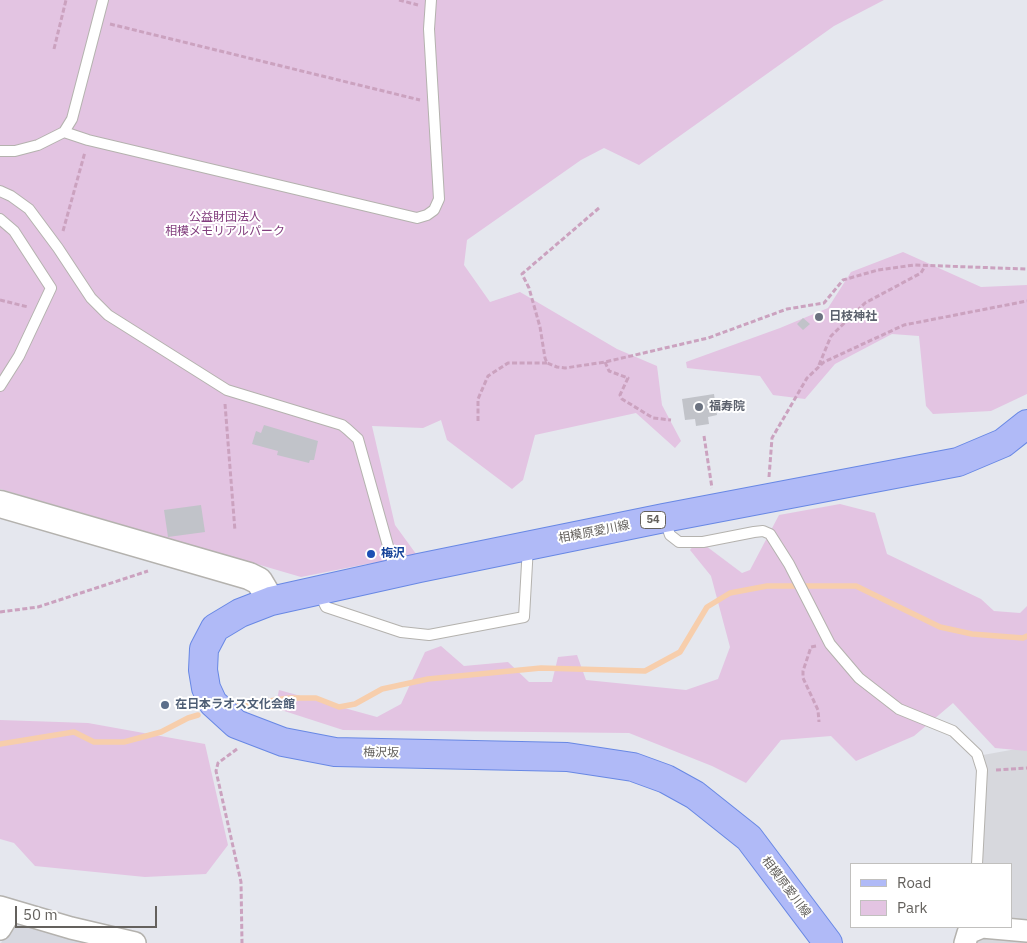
<!DOCTYPE html>
<html>
<head>
<meta charset="utf-8">
<style>
	body { margin:0 }
	#map { position:relative; width:1027px; height:943px; overflow:hidden; background:#e5e7ee; font-family:"IBM Plex Sans",sans-serif }
	canvas { display:block }
	.legend { position:absolute; left:850px; top:863px; width:162px; height:65px; box-sizing:border-box; background:#fff; border:1px solid #c1c0be; margin:0; padding:6px 9px; list-style:none; font-size:15px; color:#64615d }
	.legend li { display:flex; align-items:center; gap:10px; height:25px }
	.legend b { width:25px; border:1px solid #c1c0be }
	.scale { position:absolute; left:15px; top:906px; width:142px; height:22px; box-sizing:border-box; border:2px solid #64615d; border-top:0; padding-left:6px; font-size:15px; line-height:18px; white-space:nowrap; color:#64615d; -webkit-text-stroke:4px #fff; paint-order:stroke }
</style>
</head>
<body>
<div id="map">
<canvas width="1027" height="943"></canvas>
<ul class="legend">
<li><b style="height:6px;background:#b0baf7"></b>Road</li>
<li><b style="height:14px;background:#e3c4e2"></b>Park</li>
</ul>
<div class="scale">50 m</div>
</div>
<script>
const context = document.querySelector('canvas').getContext('2d');
context.lineJoin = 'round';
function fillPath(path, color) {
  context.fillStyle = color;
  context.fill(path, 'evenodd');
}
function toPath(rows) {
  const path = new Path2D();
  for (const r of rows) {
    path.moveTo(r[0], r[1]);
    for (let i = 2; i < r.length; i += 2) path.lineTo(r[i], r[i + 1]);
  }
  return path;
}
function trace(path, color, width, dash) {
  context.strokeStyle = color;
  context.lineWidth = width;
  context.lineCap = dash ? 'butt' : 'round';
  context.setLineDash(dash || []);
  context.stroke(path);
}
function drawText(font, color, halo, rows, align = 'center') {
  context.font = font + ' "IBM Plex Sans","Noto Sans JP",sans-serif';
  context.lineWidth = 4;
  context.setLineDash([]);
  context.textBaseline = 'middle';
  context.strokeStyle = halo;
  context.fillStyle = color;
  for (const [text, x, y, turn = 0] of rows) {
    context.save();
    context.translate(x, y);
    context.rotate((+turn || 0) * Math.PI / 180);
    context.textAlign = isNaN(turn) ? turn : align;
    if (halo) context.strokeText(text, 0, 0);
    context.fillText(text, 0, 0);
    context.restore();
  }
}
fillPath(toPath([
	[1027,747,1027,943,971,943,1011,927,1011,864,979,864,985,774,983,755]
]), '#d7d8dd');
fillPath(toPath([
	[21,923,99,943,1,943,10,928]
]), '#d6d8e0');
fillPath(toPath([
	[0,0,884,0,834,26,639,165,604,148,581,160,467,240,464,265,490,302,520,292,617,349,657,366,662,405,681,441,675,448,636,413,535,435,523,480,512,489,447,440,441,420,423,428,372,426,395,525,419,558,367,564,301,577,0,489],
	[903,252,981,287,1027,285,1027,394,991,411,933,414,926,406,919,336,892,334,835,364,805,399,773,395,760,376,687,368,686,362,780,328,828,308,851,272],
	[840,504,875,513,887,554,981,599,994,611,1020,613,1027,606,1027,751,995,748,953,703,914,736,856,761,831,736,781,740,746,783,712,766,629,733,343,730,275,708,279,690,377,717,401,704,425,652,441,646,464,666,508,662,529,682,552,682,558,657,577,655,586,680,686,690,718,679,730,647,711,576,690,550,698,540,742,573,750,570,779,515],
	[0,720,88,723,205,744,228,845,206,874,145,877,35,866,14,843,0,839]
]), '#e3c4e2');
trace(toPath([
	[237,706,289,698,316,698,339,707,355,704,382,689,428,679,541,668,645,671,680,652,707,607,730,593,767,586,856,586,940,627,972,634,1023,638,1027,636],
	[0,744,74,732,94,742,124,742,161,732,188,718,198,715]
]), '#f7ceac', 5.5);
fillPath(toPath([
	[803,318,810,324,803,330,797,324],
	[714,394,717,415,708,417,709,424,696,426,695,419,685,420,682,399],
	[264,425,318,441,314,460,310,460,309,463,277,455,278,451,252,444,256,431,261,433],
	[201,505,205,532,168,537,164,510]
]), '#c1c3c9');
const service = toPath([
	[64,132,88,140,417,218,427,215,434,210,439,199,429,29,431,0],
	[0,151,15,151,38,145,64,132,72,119,103,0],
	[0,191,11,196,29,209,58,248,91,298,108,315,227,390,342,425,347,429,358,439,395,571],
	[0,219,14,231,51,288,19,356,0,386],
	[664,518,670,535,679,542,703,542,754,532,763,531,770,534,789,564,830,644,859,678,899,709,953,731,977,754,982,770,977,864],
	[319,593,326,607,401,632,429,635,524,617,528,546]
]);
const minor = toPath([
	[0,907,71,928,135,943],
	[0,929,11,911],
	[965,943,968,933,982,927,1027,931]
]);
const tertiary = toPath([
	[0,504,249,576,259,581,271,601]
]);
const primary = toPath([
	[828,943,749,838,695,795,666,779,633,767,567,757,335,752,283,742,236,724,213,703,206,688,203,670,204,649,215,628,240,613,271,601,419,568,664,518,958,462,1003,443,1027,424]
]);
trace(service, '#b4b2ae', 12);
trace(minor, '#b4b2ae', 24);
trace(tertiary, '#b4b2ae', 29);
trace(primary, '#6888e4', 30);
trace(toPath([
	[399,0,418,5],
	[110,24,420,100],
	[54,49,66,0],
	[599,208,522,274,529,288,540,327,545,358,547,363,557,367,565,368,605,362,708,338,787,309,824,303,843,280,878,270,914,265,1027,269],
	[63,231,85,152],
	[0,300,28,307],
	[605,362,609,371,628,378,620,395,622,399,653,418,671,420],
	[819,365,831,336,865,303,921,273,925,266],
	[225,404,235,531],
	[478,421,478,399,488,376,508,363,547,363],
	[704,436,712,488],
	[769,477,772,438,807,378,824,362,904,325,1027,301],
	[0,612,38,607,148,571],
	[816,646,811,647,803,671,803,678,818,710,819,722],
	[237,749,218,763,216,771,241,882,242,943],
	[996,770,1027,768]
]), '#cba2bf', 3, [5, 2.5]);
trace(service, '#fff', 10);
trace(minor, '#fff', 21);
trace(tertiary, '#fff', 26);
trace(primary, '#b0baf7', 28);
for (const [x, y, r, color] of [
	[819,317,5,"#6b7280"],
	[699,407,5,"#6b7280"],
	[371,554,5,"#1a4fb4"],
	[165,705,5,"#5c6f8a"]
]) {
  const dot = new Path2D();
  dot.arc(x, y, r, 0, 2 * Math.PI);
  context.fillStyle = color;
  context.fill(dot);
  trace(dot, '#fff', 2);
}
for (const [x, y, w] of [
	[653,520,25]
]) {
  const box = new Path2D();
  box.roundRect(x - w / 2, y - 8.5, w, 17, 4);
  context.fillStyle = '#fff';
  context.fill(box);
  trace(box, '#64615d', 1);
}
drawText('bold 11px', '#64615d', null, [
	["54",653,520]
]);
drawText('12px', '#823e7e', '#fff', [
	["公益財団法人",225,218],
	["相模メモリアルパーク",225,232]
]);
drawText('bold 12px', '#5b616d', '#fff', [
	["日枝神社",829,317],
	["福寿院",709,407]
], 'left');
drawText('12px', '#64615d', '#fff', [
	["相模原愛川線",594,532,-11],
	["梅沢坂",381,753,1],
	["相模原愛川線",786,887,53]
]);
drawText('bold 12px', '#164399', '#fff', [
	["梅沢",381,554]
], 'left');
drawText('bold 12px', '#4e5e75', '#fff', [
	["在日本ラオス文化会館",175,705]
], 'left');
</script>
</body>
</html>
